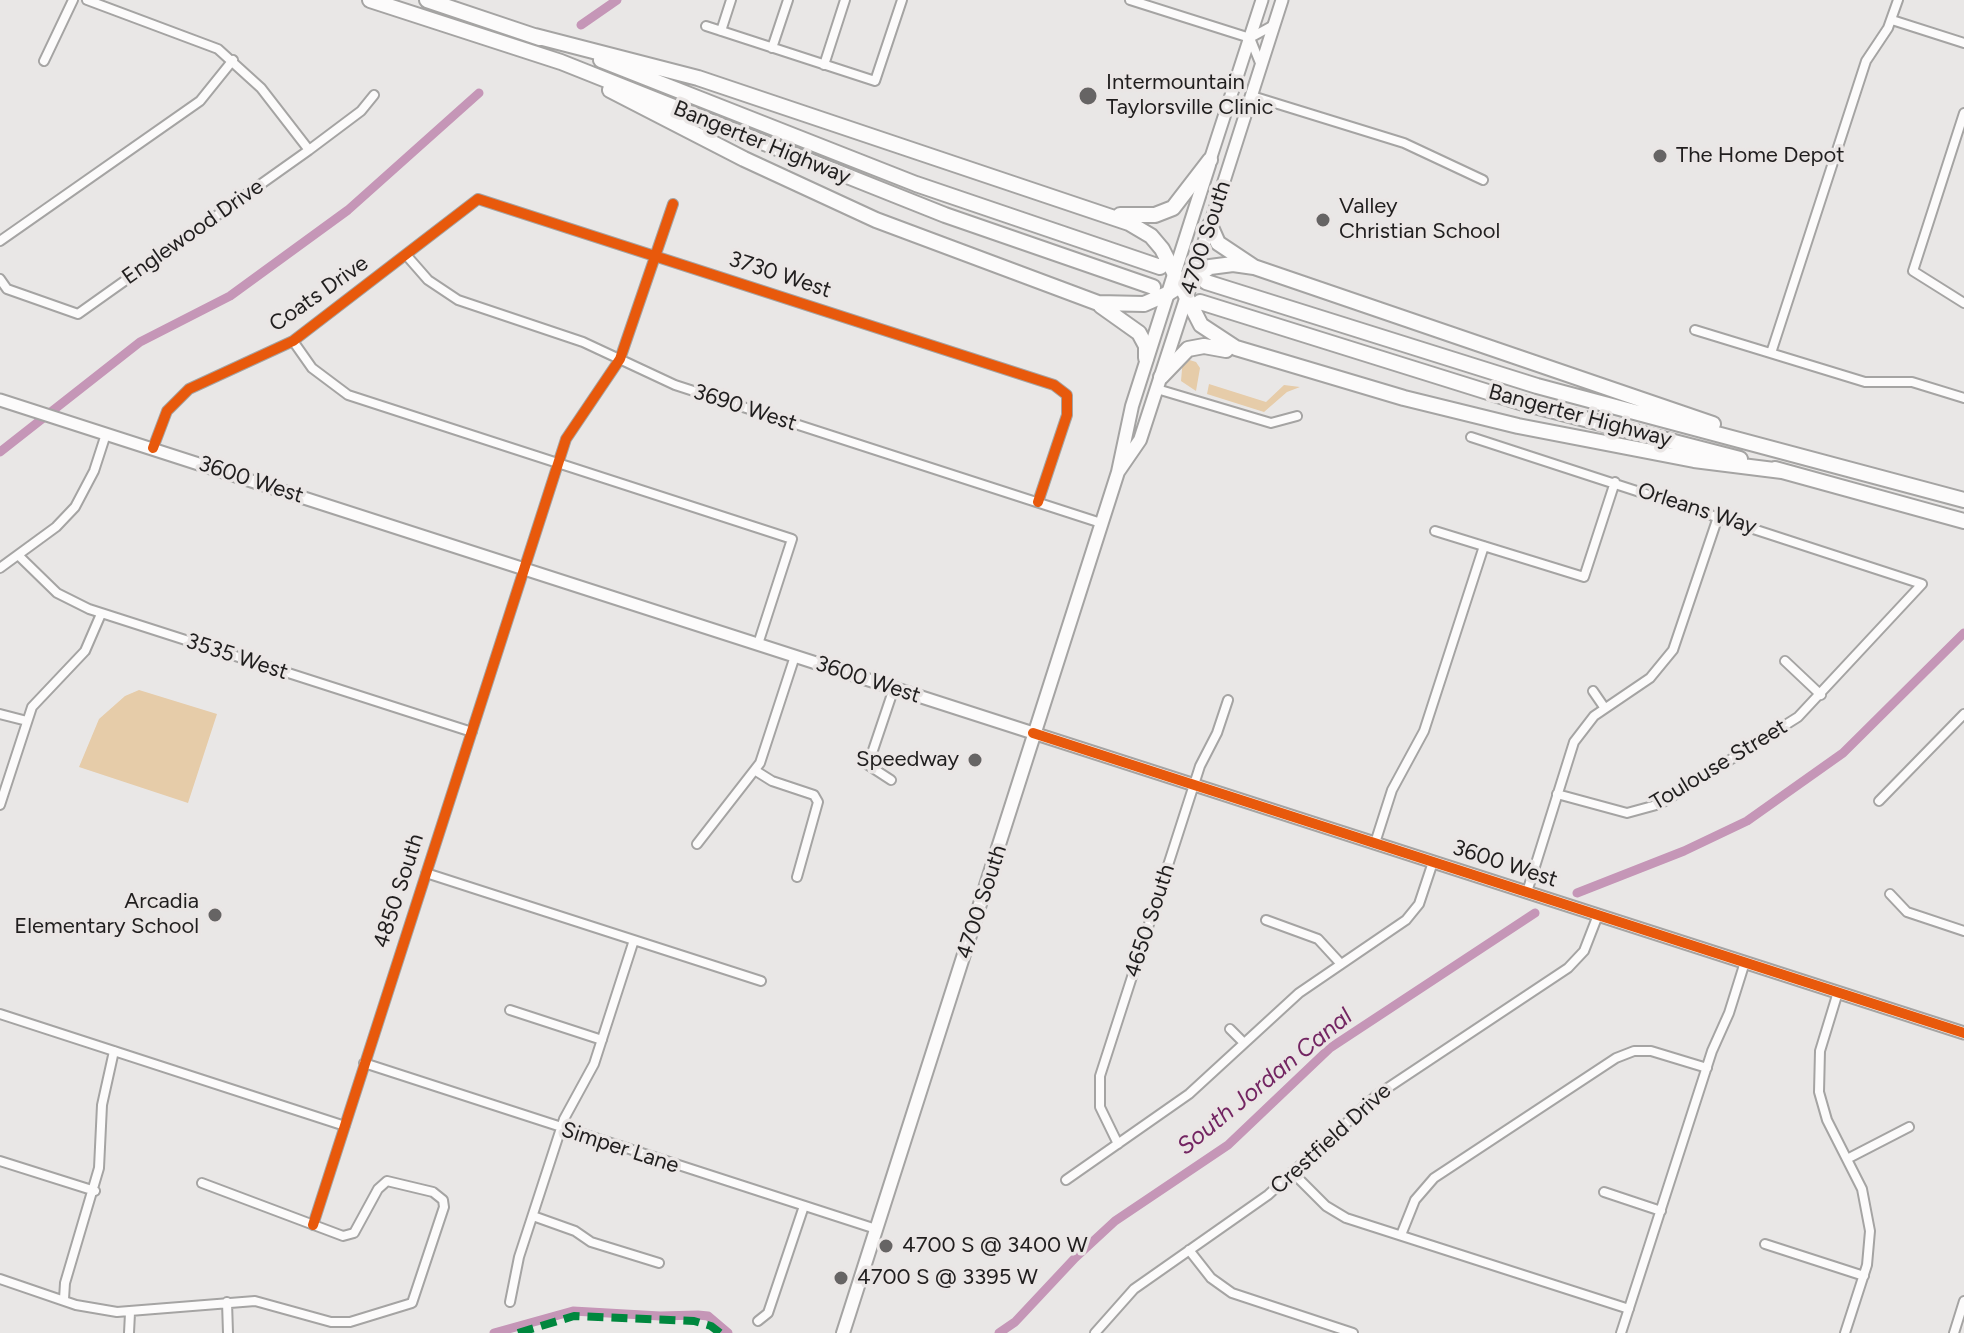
<!DOCTYPE html>
<html>
<head>
<meta charset="utf-8">
<style>
	body { margin:0 }
	canvas { display:block; background:#e9e7e6 }
</style>
</head>
<body>
<canvas width="1964" height="1333"></canvas>
<script>
const context = document.querySelector('canvas').getContext('2d');
context.lineJoin = 'round';
function fillPath(path, color) {
  context.fillStyle = color;
  context.fill(path, 'evenodd');
}
function toPath(rows) {
  const path = new Path2D();
  for (const r of rows) {
    path.moveTo(r[0], r[1]);
    for (let i = 2; i < r.length; i += 2) path.lineTo(r[i], r[i + 1]);
  }
  return path;
}
function trace(path, color, width, dash) {
  context.strokeStyle = color;
  context.lineWidth = width;
  context.lineCap = dash ? 'butt' : 'round';
  context.setLineDash(dash || []);
  context.stroke(path);
}
function drawText(font, color, halo, rows, align = 'center') {
  context.font = font + ' Figtree,sans-serif';
  context.lineWidth = 7;
  context.setLineDash([]);
  context.textBaseline = 'middle';
  context.strokeStyle = halo;
  context.fillStyle = color;
  for (const [text, x, y, turn = 0] of rows) {
    context.save();
    context.translate(x, y);
    context.rotate((+turn || 0) * Math.PI / 180);
    context.textAlign = isNaN(turn) ? turn : align;
    if (halo) context.strokeText(text, 0, 0);
    context.fillText(text, 0, 0);
    context.restore();
  }
}
fillPath(toPath([
	[1183,358,1196,362,1200,368,1196,391,1181,381],
	[1209,384,1266,402,1284,385,1300,387,1287,392,1264,412,1207,394],
	[139,690,217,714,188,803,79,767,99,719,125,696]
]), '#e6cca9');
trace(toPath([
	[581,25,617,0],
	[0,452,140,342,230,296,348,210,479,93],
	[1577,893,1684,851,1747,821,1843,753,1964,633],
	[494,1333,573,1311,660,1316,698,1315,708,1316,728,1333],
	[999,1333,1015,1322,1075,1258,1115,1221,1228,1145,1330,1048,1535,913]
]), '#c596b7', 9);
const street = toPath([
	[87,0,218,49,261,88,309,150],
	[1130,0,1250,38,1272,26],
	[1892,20,1964,43],
	[706,26,875,81,902,0],
	[721,31,731,0],
	[1250,38,1260,63],
	[772,48,788,0],
	[44,61,73,0],
	[824,65,845,0],
	[1252,96,1404,143,1483,180],
	[1964,113,1913,271,1964,303],
	[0,241,200,101,233,60],
	[407,256,428,280,458,300,583,342,675,385,1101,523],
	[0,279,7,289,78,314,309,150,361,111,374,95],
	[1695,330,1865,382,1912,382,1964,398],
	[293,341,312,368,348,395,792,539,758,644],
	[1771,353,1866,61,1888,28,1898,0],
	[1157,389,1271,423,1297,416],
	[1471,437,1922,584,1798,717,1660,804,1627,813,1557,794],
	[153,448,167,411,189,389,293,341,478,199,1054,385,1067,395,1067,415,1038,502],
	[1435,531,1584,577,1615,482],
	[18,555,57,593,89,609,472,732],
	[0,568,56,527,75,507,94,471,106,434],
	[1785,661,1821,695],
	[1593,691,1604,707],
	[0,714,27,721],
	[756,771,772,781,814,795,818,802,797,877],
	[891,780,868,765,894,688],
	[1879,801,1964,714],
	[0,805,32,707,85,651,101,614],
	[1375,843,1392,790,1424,731,1484,546],
	[697,844,760,763,795,656],
	[426,873,761,981],
	[1527,892,1574,742,1594,716,1650,678,1673,650,1718,517],
	[1890,894,1907,912,1964,931],
	[1266,920,1318,939,1341,964],
	[1838,992,1820,1051,1819,1092,1827,1120,1862,1189,1870,1231,1867,1265,1845,1333],
	[510,1010,602,1040],
	[0,1014,345,1126],
	[1230,1029,1244,1043],
	[364,1063,876,1229],
	[1118,1144,1100,1107,1100,1076,1200,766,1217,733,1228,700],
	[1847,1159,1909,1127],
	[0,1161,95,1191],
	[1292,1172,1326,1206,1346,1218,1629,1309],
	[1066,1180,1189,1094,1299,993,1406,920,1419,904,1433,862],
	[1604,1192,1661,1211],
	[533,1216,575,1231,591,1242,659,1263],
	[313,1225,566,439,620,359,673,204],
	[1401,1235,1415,1200,1434,1178,1616,1058,1634,1051,1651,1051,1707,1068],
	[1765,1244,1864,1276],
	[1189,1250,1211,1278,1232,1293,1353,1333],
	[0,1279,76,1305,117,1312,255,1301,331,1322,350,1322,412,1303,444,1207,443,1200,433,1192,387,1181,378,1189,354,1233,343,1236,202,1183],
	[64,1299,65,1283,99,1168,102,1105,114,1051],
	[227,1302,228,1333],
	[510,1302,519,1257,564,1119,594,1064,634,940],
	[758,1321,768,1313,804,1206],
	[129,1333,130,1313],
	[1095,1333,1134,1289,1268,1195,1377,1095,1568,968,1584,951,1598,915],
	[1621,1333,1712,1051,1729,1013,1745,962],
	[1954,1333,1964,1301]
]);
const secondary = toPath([
	[1210,160,1262,0],
	[1210,225,1282,0],
	[0,400,1964,1033]
]);
const primary = toPath([
	[1118,472,1140,440,1210,225],
	[843,1333,1118,472,1132,406,1209,165]
]);
const highway = toPath([
	[370,0,561,62,945,215,1153,287],
	[427,0,540,38],
	[535,36,698,78,1129,223,1151,236,1162,249,1201,325,1236,348,1404,398,1518,426,1694,460,1782,471],
	[601,60,916,184,1160,267],
	[610,90,744,159,876,220,1098,303,1144,304,1167,294,1210,267,1233,264,1254,267],
	[1120,215,1155,215,1173,208,1210,160],
	[1210,225,1218,243,1254,267,1713,424],
	[1206,282,1537,386,1964,500],
	[1200,302,1523,403,1740,459],
	[1101,306,1139,333,1146,346,1146,358],
	[1161,377,1188,349,1204,346,1226,350],
	[1775,469,1964,521]
]);
trace(street, '#a5a4a3', 12);
trace(secondary, '#a5a4a3', 15);
trace(primary, '#a5a4a3', 16);
trace(highway, '#a5a4a3', 18);
trace(street, '#fcfbfb', 8);
trace(secondary, '#fcfbfb', 11);
trace(primary, '#fcfbfb', 12);
trace(highway, '#fcfbfb', 14);
trace(toPath([
	[518,1333,574,1316,694,1321,711,1326,720,1333]
]), '#00873e', 8, [16, 8]);
trace(toPath([
	[153,448,167,411,189,389,293,341,478,199,1054,385,1067,395,1067,415,1038,502],
	[1033,733,1964,1033],
	[313,1225,566,439,620,359,673,204]
]), '#e8590c', 10);
for (const [x, y, r, color] of [
	[1088,96,10,"#666464"],
	[1660,156,8,"#666464"],
	[1323,220,8,"#666464"],
	[975,760,8,"#666464"],
	[215,915,8,"#666464"],
	[886,1246,8,"#666464"],
	[841,1278,8,"#666464"]
]) {
  const dot = new Path2D();
  dot.arc(x, y, r, 0, 2 * Math.PI);
  context.fillStyle = color;
  context.fill(dot);
  trace(dot, '#eae6e5', 3);
}
drawText('22px', '#201e1e', '#eae6e5', [
	["Intermountain",1106,83],
	["Taylorsville Clinic",1106,108],
	["The Home Depot",1676,156],
	["Valley",1339,207],
	["Christian School",1339,232],
	["Speedway",959,760,"right"],
	["Arcadia",199,902,"right"],
	["Elementary School",199,927,"right"],
	["4700 S @ 3400 W",902,1246],
	["4700 S @ 3395 W",857,1278]
], 'left');
drawText('22px', '#201e1e', '#eae6e5', [
	["Bangerter Highway",762,143,22],
	["Englewood Drive",193,232,-35],
	["4700 South",1206,238,-72],
	["3730 West",780,275,18],
	["Coats Drive",319,294,-35],
	["3690 West",745,408,18],
	["Bangerter Highway",1580,416,15],
	["3600 West",251,480,18],
	["Orleans Way",1697,509,18],
	["3535 West",237,657,18],
	["3600 West",868,680,18],
	["Toulouse Street",1719,765,-31],
	["3600 West",1505,864,18],
	["4850 South",399,891,-72],
	["4700 South",982,902,-72],
	["4650 South",1150,921,-72],
	["Crestfield Drive",1331,1139,-42],
	["Simper Lane",620,1148,18]
]);
drawText('italic 24px', '#732562', '#eae6e5', [
	["South Jordan Canal",1265,1082,-39]
]);
</script>
</body>
</html>
